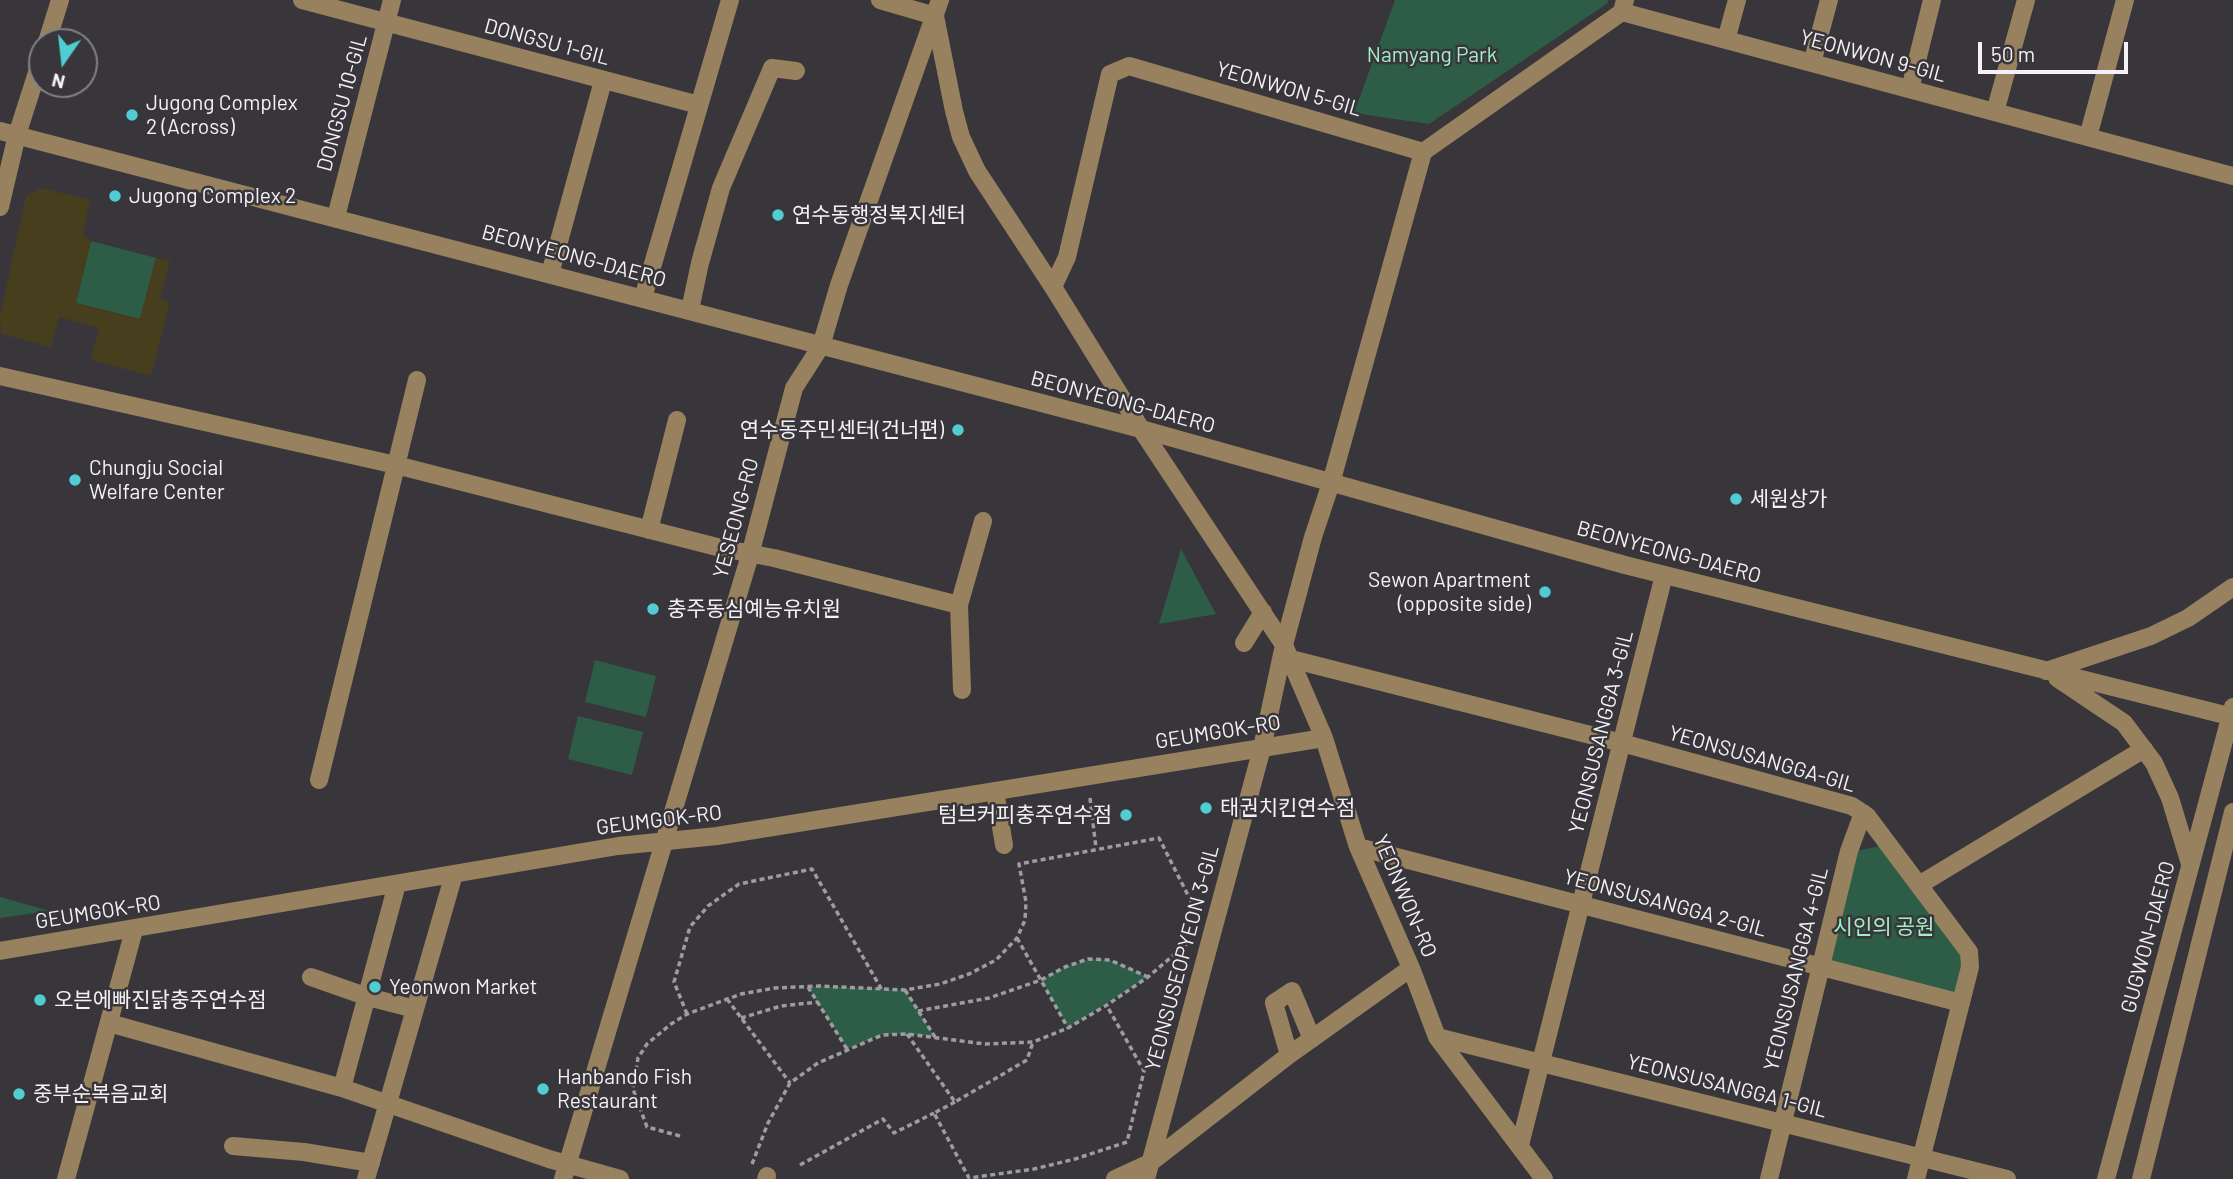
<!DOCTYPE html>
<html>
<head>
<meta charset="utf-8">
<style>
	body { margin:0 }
	#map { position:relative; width:2233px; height:1179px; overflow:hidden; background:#38353b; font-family:Barlow,sans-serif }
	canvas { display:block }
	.north { position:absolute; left:28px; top:28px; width:70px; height:70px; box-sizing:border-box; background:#38353b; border:2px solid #838186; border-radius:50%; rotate:194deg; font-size:19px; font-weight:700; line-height:28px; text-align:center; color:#f4f2f6 }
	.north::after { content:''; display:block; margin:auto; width:24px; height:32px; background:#51ccd3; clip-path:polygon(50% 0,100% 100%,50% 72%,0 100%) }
	.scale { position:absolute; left:1978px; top:42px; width:150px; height:32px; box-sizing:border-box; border:4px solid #f4f2f6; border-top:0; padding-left:9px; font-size:21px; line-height:24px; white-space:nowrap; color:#f4f2f6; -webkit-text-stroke:5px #38353b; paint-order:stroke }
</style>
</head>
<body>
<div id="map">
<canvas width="2233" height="1179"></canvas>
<div class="north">N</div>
<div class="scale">50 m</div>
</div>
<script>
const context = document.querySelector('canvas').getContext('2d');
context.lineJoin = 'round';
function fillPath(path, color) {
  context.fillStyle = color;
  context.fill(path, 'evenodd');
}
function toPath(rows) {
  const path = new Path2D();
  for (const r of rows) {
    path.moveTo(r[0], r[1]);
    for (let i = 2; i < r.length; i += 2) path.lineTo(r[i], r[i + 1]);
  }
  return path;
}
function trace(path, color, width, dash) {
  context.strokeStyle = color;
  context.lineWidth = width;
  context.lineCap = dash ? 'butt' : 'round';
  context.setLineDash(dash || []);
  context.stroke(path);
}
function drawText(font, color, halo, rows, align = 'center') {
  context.font = font + ' Barlow,"Noto Sans KR",sans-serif';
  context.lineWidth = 5;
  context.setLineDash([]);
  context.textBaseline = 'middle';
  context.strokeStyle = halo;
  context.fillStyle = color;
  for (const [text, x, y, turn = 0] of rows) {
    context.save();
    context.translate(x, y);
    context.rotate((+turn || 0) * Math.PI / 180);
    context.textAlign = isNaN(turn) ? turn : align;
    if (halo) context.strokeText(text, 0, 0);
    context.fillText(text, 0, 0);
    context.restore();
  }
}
fillPath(toPath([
	[1395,0,1608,0,1608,3,1429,124,1354,113],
	[91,241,156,258,140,319,76,303],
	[1181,549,1216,614,1159,624],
	[595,660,656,676,646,717,585,702],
	[578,716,643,732,632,775,568,759],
	[1880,846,1964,955,1955,994,1827,961,1856,851],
	[0,897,50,911,0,918],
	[1088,959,1110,960,1148,977,1068,1028,1041,980,1065,967],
	[819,986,905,990,935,1037,907,1034,882,1035,847,1049,808,987]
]), '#2e5d47');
fillPath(toPath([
	[42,188,90,200,83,234,91,241,76,303,140,319,156,258,170,261,160,299,170,302,151,376,91,360,99,328,59,317,51,347,1,334,0,316,26,196]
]), '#473e1e');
trace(toPath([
	[1090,798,1096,848],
	[1017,938,1068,1028],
	[808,987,847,1049],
	[905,990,935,1037],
	[727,999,790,1083],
	[918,1011,989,998,1041,980,1065,967,1088,959,1110,960,1148,977],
	[687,1014,674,982,690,927,708,906,739,884,812,869,882,990],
	[741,1018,781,1006,818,1002],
	[907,1034,955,1102,1027,1060,1033,1042],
	[955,1102,934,1113,969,1178,1034,1169,1075,1159,1127,1142,1144,1071,1107,1006],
	[680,1136,647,1127,633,1089,638,1058,647,1044,671,1024,687,1014,741,994,775,988,819,986,905,990,940,984,969,974,996,960,1017,938,1025,920,1026,902,1019,864,1159,838,1197,913],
	[752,1164,768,1123,790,1083,818,1063,882,1035,907,1034,985,1044,1033,1042,1068,1028,1107,1005,1148,977,1190,941],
	[800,1165,883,1119,894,1133,934,1113]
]), '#9e9ca1', 3.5, [5, 3.5]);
trace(toPath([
	[302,0,699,105],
	[880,0,935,16],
	[1622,12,2233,176],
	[935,16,954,111,961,137,977,171,1053,287,1141,429,1284,645,1324,738,1358,847,1411,968,1437,1037,1544,1179],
	[1726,40,1737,0],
	[47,42,60,0],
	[1812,63,1829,0],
	[1910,89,1932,0],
	[1995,112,2026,0],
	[0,131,1141,429,1625,565,2233,717],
	[2088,137,2125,0],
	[1423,152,1622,12,1625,0],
	[0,207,17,135,42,57],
	[336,217,392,0],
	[550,274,603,81],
	[1053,287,1067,257,1110,74,1129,66,1423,152],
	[643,298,730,0],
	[690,310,700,263,721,188,772,68,796,71],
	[0,376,396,465,721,548,774,558,959,605],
	[649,530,677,420],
	[1244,643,1263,612],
	[1291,659,1622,743,1852,806,1867,816,1969,952,1970,967,1916,1179],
	[2046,671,2151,636,2188,618,2233,587],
	[2057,678,2124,723,2154,763,2170,798,2190,864],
	[962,690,959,605,983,521],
	[319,780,417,380],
	[995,791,1004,845],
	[1358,847,1961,1003],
	[1919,885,2144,749],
	[0,951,618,846,717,836,1324,738],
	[311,977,368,997,415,1009],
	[109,1023,342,1088,549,1159,620,1179],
	[1437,1037,2007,1179],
	[1289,1055,1274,1003,1292,991,1312,1039],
	[342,1088,397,884],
	[1520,1145,1664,575],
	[233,1146,304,1152,371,1163],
	[66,1179,134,930],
	[366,1179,454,874],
	[563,1179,750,555,794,388,821,346,839,285,940,0],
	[766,1179,767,1176],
	[1115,1179,1150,1163,1289,1055,1411,968],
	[1146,1179,1262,748,1284,645,1313,537,1331,483,1423,152],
	[1769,1179,1849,851,1863,813],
	[2106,1179,2233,707],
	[2141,1179,2233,812]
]), '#97815e', 18);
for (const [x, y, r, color] of [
	[132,115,7,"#51ccd3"],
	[115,196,7,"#51ccd3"],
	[778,215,7,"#51ccd3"],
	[958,430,7,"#51ccd3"],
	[75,480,7,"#51ccd3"],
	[1736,499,7,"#51ccd3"],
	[1545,592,7,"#51ccd3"],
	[653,609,7,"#51ccd3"],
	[1206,808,7,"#51ccd3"],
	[1126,815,7,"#51ccd3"],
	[375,987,7,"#51ccd3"],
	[40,1000,7,"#51ccd3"],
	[543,1089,7,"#51ccd3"],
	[19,1094,7,"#51ccd3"]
]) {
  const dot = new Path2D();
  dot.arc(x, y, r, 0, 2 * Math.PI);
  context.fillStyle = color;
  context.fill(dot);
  trace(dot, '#38353b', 2.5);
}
drawText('21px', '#f4f2f6', '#38353b', [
	["DONGSU 1-GIL",547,42,15],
	["YEONWON 9-GIL",1873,56,15],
	["YEONWON 5-GIL",1289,89,16],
	["DONGSU 10-GIL",342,103,-75],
	["BEONYEONG-DAERO",574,256,15],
	["BEONYEONG-DAERO",1123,402,15],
	["YESEONG-RO",736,518,-75],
	["BEONYEONG-DAERO",1669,552,15],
	["GEUMGOK-RO",1218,732,-9],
	["YEONSUSANGGA 3-GIL",1601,732,-76],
	["YEONSUSANGGA-GIL",1762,759,16],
	["GEUMGOK-RO",659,820,-7],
	["YEONWON-RO",1405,896,67],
	["YEONSUSANGGA 2-GIL",1665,903,15],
	["GEUMGOK-RO",98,912,-9],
	["GUGWON-DAERO",2148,937,-75],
	["YEONSUSEOPYEON 3-GIL",1182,958,-75],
	["YEONSUSANGGA 4-GIL",1796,969,-76],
	["YEONSUSANGGA 1-GIL",1727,1086,14]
]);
drawText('21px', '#a1efc9', '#38353b', [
	["Namyang Park",1432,55],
	["시인의 공원",1884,927]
]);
drawText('21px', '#f4f2f6', '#38353b', [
	["Jugong Complex",146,103],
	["2 (Across)",146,127],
	["Jugong Complex 2",129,196],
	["연수동행정복지센터",792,215],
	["연수동주민센터(건너편)",944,430,"right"],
	["Chungju Social",89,468],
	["Welfare Center",89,492],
	["세원상가",1750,499],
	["Sewon Apartment",1531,580,"right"],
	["(opposite side)",1531,604,"right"],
	["충주동심예능유치원",667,609],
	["태권치킨연수점",1220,808],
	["텀브커피충주연수점",1112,815,"right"],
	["Yeonwon Market",389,987],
	["오븐에빠진닭충주연수점",54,1000],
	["Hanbando Fish",557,1077],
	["Restaurant",557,1101],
	["중부순복음교회",33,1094]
], 'left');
</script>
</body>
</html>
